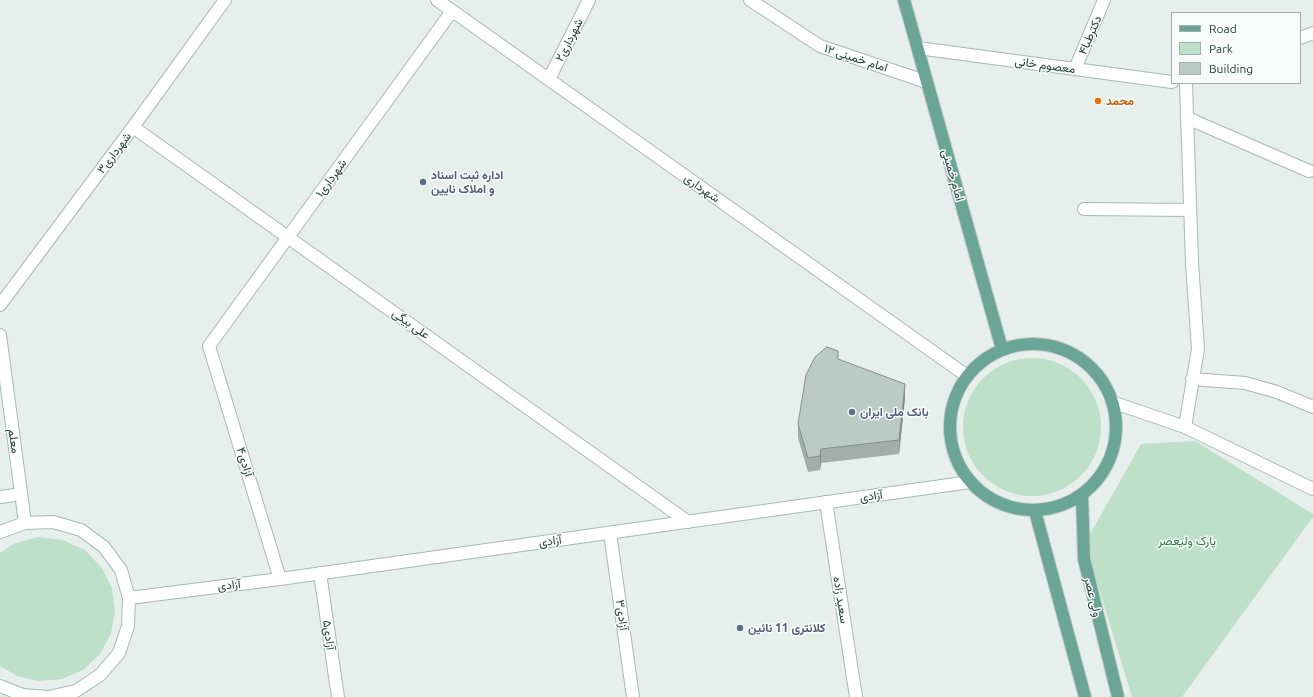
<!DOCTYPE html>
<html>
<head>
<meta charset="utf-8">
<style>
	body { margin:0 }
	#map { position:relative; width:1313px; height:697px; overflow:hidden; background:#e6efeb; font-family:Ubuntu,sans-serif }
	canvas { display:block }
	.legend { position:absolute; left:1171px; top:12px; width:130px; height:72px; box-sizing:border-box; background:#f7fbf9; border:1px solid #a3b1ad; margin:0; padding:5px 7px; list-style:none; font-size:12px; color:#24423a }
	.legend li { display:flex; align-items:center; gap:8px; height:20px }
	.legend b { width:20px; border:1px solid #a3b1ad }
</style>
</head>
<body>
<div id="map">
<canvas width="1313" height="697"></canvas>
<ul class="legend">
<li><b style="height:5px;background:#6aa596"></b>Road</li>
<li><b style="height:11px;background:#bfe0c8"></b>Park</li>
<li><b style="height:11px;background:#bbcac4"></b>Building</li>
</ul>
</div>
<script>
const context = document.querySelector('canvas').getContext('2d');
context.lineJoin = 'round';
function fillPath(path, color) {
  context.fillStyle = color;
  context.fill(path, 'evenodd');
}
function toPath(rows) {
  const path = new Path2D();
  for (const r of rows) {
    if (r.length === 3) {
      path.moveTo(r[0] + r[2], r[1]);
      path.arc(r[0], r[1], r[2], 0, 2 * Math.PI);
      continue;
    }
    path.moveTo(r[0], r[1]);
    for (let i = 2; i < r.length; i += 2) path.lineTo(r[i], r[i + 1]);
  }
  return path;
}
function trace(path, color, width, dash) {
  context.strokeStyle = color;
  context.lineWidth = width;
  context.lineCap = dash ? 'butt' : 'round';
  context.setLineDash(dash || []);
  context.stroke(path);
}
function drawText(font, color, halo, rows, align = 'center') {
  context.font = font + ' Ubuntu,Vazirmatn,sans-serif';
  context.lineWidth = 3;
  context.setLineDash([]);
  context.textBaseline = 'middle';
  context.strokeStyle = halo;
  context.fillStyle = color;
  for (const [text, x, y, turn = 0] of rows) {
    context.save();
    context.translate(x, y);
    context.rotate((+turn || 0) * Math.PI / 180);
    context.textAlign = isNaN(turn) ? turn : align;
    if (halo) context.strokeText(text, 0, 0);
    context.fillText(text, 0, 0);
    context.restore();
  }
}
fillPath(toPath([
	[1032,427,69],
	[1195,441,1313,514,1313,517,1182,697,1132,697,1085,543,1141,444],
	[38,537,63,540,85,550,102,568,112,588,115,611,111,634,100,654,83,670,62,679,39,681,17,676,0,666,0,553,15,543]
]), '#bfe0c8');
const street = toPath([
	[437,0,967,376],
	[750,0,820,46,927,82],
	[1300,38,1313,33],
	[918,48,1172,82],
	[1075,69,1104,0],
	[549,79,589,0],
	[1187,118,1309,171],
	[133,127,688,522],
	[1084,209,1190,210],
	[0,305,133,127,225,0],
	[1192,379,1245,383,1277,392,1313,407],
	[1112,402,1185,427,1313,489],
	[1185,427,1198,349,1192,263,1186,84],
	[0,497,21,494],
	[826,502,856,697],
	[610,533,633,697],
	[320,573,338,697],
	[280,579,209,346,452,11]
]);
const secondary = toPath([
	[0,335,25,523],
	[0,532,25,523,53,522,81,530,104,547,121,570,129,598,128,626,119,653,100,675,76,691,48,697,23,695,0,686],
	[129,598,280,579,970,482]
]);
const primary = toPath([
	[904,0,1002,349],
	[1033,427,83],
	[1082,495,1084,559,1118,697],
	[1035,511,1085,697]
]);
trace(street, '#a8b8b2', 14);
trace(secondary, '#a4bbb3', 14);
trace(primary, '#c2cac8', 14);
trace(street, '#fff', 12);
trace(secondary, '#fff', 12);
trace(primary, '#6aa596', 12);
fillPath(toPath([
	[838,359,905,398,899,454,821,463,820,470,808,472,798,438,798,424]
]), '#a1aea9');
fillPath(toPath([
	[905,384,905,398,899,454,899,440],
	[821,449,821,463,820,470,820,456]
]), '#838d89');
const building = toPath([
	[827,347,838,351,838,359,905,384,899,440,821,449,820,456,808,458,798,424,806,375,815,357,827,347]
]);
fillPath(building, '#bbcac4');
trace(building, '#838d89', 1);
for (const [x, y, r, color] of [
	[1098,101,4,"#e8710a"],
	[423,182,4,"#5c6f8a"],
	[852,412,4,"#5c6f8a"],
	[740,628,4,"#5c6f8a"]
]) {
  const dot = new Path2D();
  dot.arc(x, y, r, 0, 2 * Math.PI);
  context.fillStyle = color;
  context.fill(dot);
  trace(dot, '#f7fbf9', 1.5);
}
drawText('12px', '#24423a', '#f7fbf9', [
	["دکترطبا۴",1090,35,-67],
	["شهرداری۲",569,40,-63],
	["امام خمینی ۱۲",856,58,18],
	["معصوم خانی",1045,65,8],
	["شهرداری۳",114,153,-53],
	["امام خمینی",953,175,74],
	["شهرداری۱",331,178,-54],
	["شهرداری",702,188,35],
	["علی بیگی",411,324,35],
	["معلم",14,441,82],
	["آزادی۴",245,462,73],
	["آزادی",871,496,-8],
	["آزادی",550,541,-8],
	["آزادی",229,585,-7],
	["ولی عصر",1093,597,76],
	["سعید زاده",841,600,81],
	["آزادی۳",622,615,82],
	["آزادی۵",329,635,82]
]);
drawText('bold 12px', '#c56008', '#f7fbf9', [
	["محمد",1106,101]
], 'left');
drawText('bold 12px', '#4e5e75', '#f7fbf9', [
	["اداره ثبت اسناد",431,175],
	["و املاک نایین",431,189],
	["بانک ملی ایران",860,412],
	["کلانتری 11 نائین",748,628]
], 'left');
drawText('12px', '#2d7a4b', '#f7fbf9', [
	["پارک ولیعصر",1187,541]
]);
</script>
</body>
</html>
